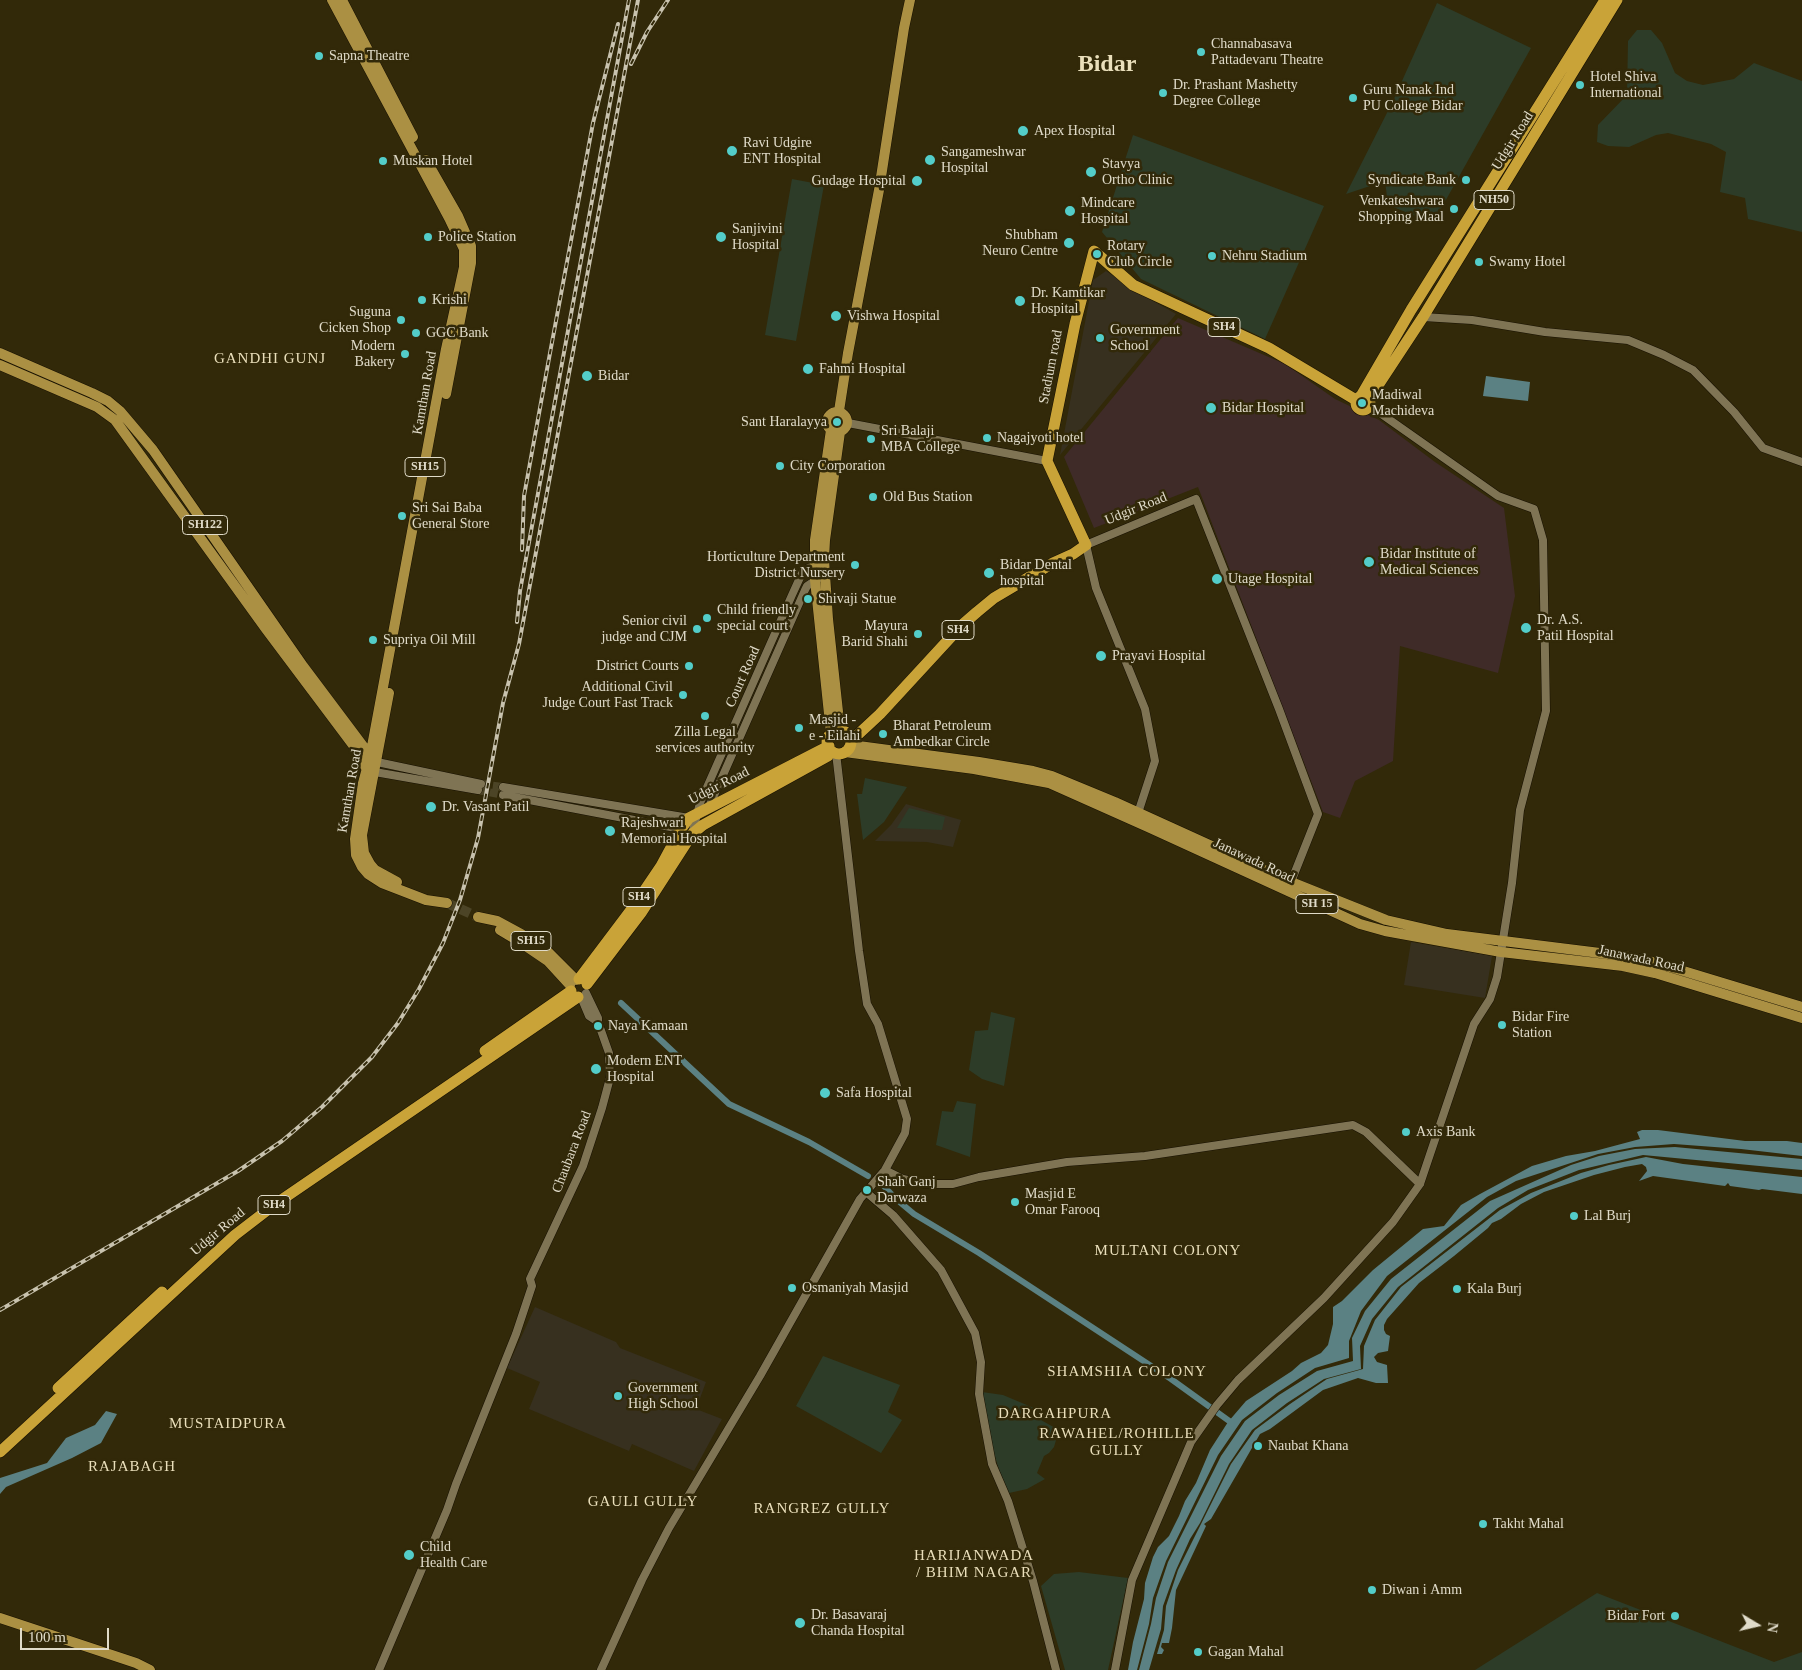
<!DOCTYPE html>
<html>
<head>
<meta charset="utf-8">
<style>
	body { margin:0 }
	#map { position:relative; width:1802px; height:1670px; overflow:hidden; background:#322909; font-family:"Times New Roman",serif }
	canvas { display:block }
	.north { position:absolute; left:1732px; top:1600px; width:50px; height:50px; -webkit-text-stroke:4px #322909; paint-order:stroke; rotate:99deg; font-size:14px; font-weight:700; line-height:20px; text-align:center; color:#e0dbc9 }
	.north::after { content:''; display:block; margin:auto; width:18px; height:22px; background:#e0dbc9; clip-path:polygon(50% 0,100% 100%,50% 72%,0 100%) }
	.scale { position:absolute; left:20px; top:1628px; width:89px; height:22px; box-sizing:border-box; border:2px solid #e0dbc9; border-top:0; padding-left:6px; font-size:15px; line-height:18px; white-space:nowrap; color:#e0dbc9; -webkit-text-stroke:4px #322909; paint-order:stroke }
</style>
</head>
<body>
<div id="map">
<canvas width="1802" height="1670"></canvas>
<div class="north">N</div>
<div class="scale">100 m</div>
</div>
<script>
const context = document.querySelector('canvas').getContext('2d');
context.lineJoin = 'round';
function fillPath(path, color) {
  context.fillStyle = color;
  context.fill(path, 'evenodd');
}
function toPath(rows) {
  const path = new Path2D();
  for (const r of rows) {
    if (r.length === 3) {
      path.moveTo(r[0] + r[2], r[1]);
      path.arc(r[0], r[1], r[2], 0, 2 * Math.PI);
      continue;
    }
    path.moveTo(r[0], r[1]);
    for (let i = 2; i < r.length; i += 2) path.lineTo(r[i], r[i + 1]);
  }
  return path;
}
function trace(path, color, width, dash) {
  context.strokeStyle = color;
  context.lineWidth = width;
  context.lineCap = dash ? 'butt' : 'round';
  context.setLineDash(dash || []);
  context.stroke(path);
}
function drawText(font, color, halo, rows, align = 'center') {
  context.font = font + ' "Times New Roman",serif';
  context.lineWidth = 5;
  context.setLineDash([]);
  context.textBaseline = 'middle';
  context.strokeStyle = halo;
  context.fillStyle = color;
  for (const [text, x, y, turn = 0] of rows) {
    context.save();
    context.translate(x, y);
    context.rotate((+turn || 0) * Math.PI / 180);
    context.textAlign = isNaN(turn) ? turn : align;
    if (halo) context.strokeText(text, 0, 0);
    context.fillText(text, 0, 0);
    context.restore();
  }
}
fillPath(toPath([
	[1106,271,1134,290,1176,314,1060,455,1093,280],
	[906,804,961,820,953,847,927,842,875,841,891,825],
	[1411,942,1492,956,1485,998,1404,985],
	[535,1307,616,1342,620,1348,706,1382,696,1409,722,1419,694,1471,632,1444,629,1451,529,1409,540,1382,507,1368]
]), '#37301f');
fillPath(toPath([
	[1178,318,1285,364,1335,399,1379,420,1435,462,1504,508,1515,596,1498,673,1400,646,1393,761,1355,781,1340,818,1323,812,1198,487,1094,528,1064,457]
]), '#3f2b28');
fillPath(toPath([
	[1437,3,1531,48,1433,223,1388,205,1385,181,1346,194,1393,101],
	[1637,30,1651,30,1662,43,1675,73,1687,81,1703,85,1734,79,1754,63,1802,81,1802,232,1748,219,1745,198,1720,192,1726,152,1711,144,1668,133,1656,135,1629,147,1608,146,1597,142,1598,125,1627,95,1628,41],
	[1133,135,1324,206,1265,339,1141,279,1102,232],
	[792,179,824,185,796,341,765,335],
	[865,778,907,787,884,822,863,840,857,794,862,794],
	[909,808,945,817,942,830,897,828],
	[991,1012,1015,1018,1004,1086,982,1079,969,1070,975,1031,988,1030],
	[957,1101,976,1104,970,1157,936,1145,942,1111,953,1112],
	[823,1356,900,1385,888,1412,902,1420,881,1453,796,1406],
	[982,1392,1003,1395,1041,1411,1039,1419,1059,1430,1054,1447,1049,1453,1044,1456,1037,1473,1045,1479,1027,1489,1009,1493,999,1470,991,1443],
	[1079,1572,1128,1578,1108,1670,1065,1670,1041,1586,1054,1574],
	[1597,1593,1774,1662,1802,1652,1802,1670,1475,1670]
]), '#2d3c28');
fillPath(toPath([
	[1486,376,1530,382,1528,401,1483,396],
	[1642,1130,1658,1130,1745,1141,1787,1141,1802,1143,1802,1156,1741,1149,1674,1144,1635,1147,1598,1154,1516,1181,1487,1197,1387,1276,1361,1311,1349,1341,1349,1358,1315,1368,1277,1393,1242,1420,1218,1455,1166,1561,1153,1598,1149,1624,1137,1670,1128,1670,1133,1642,1144,1599,1145,1583,1153,1557,1158,1547,1169,1536,1179,1516,1185,1501,1196,1483,1210,1450,1228,1422,1246,1401,1292,1371,1301,1363,1321,1353,1328,1345,1333,1324,1333,1307,1342,1301,1373,1270,1423,1229,1444,1226,1461,1205,1480,1194,1532,1166,1566,1156,1595,1151,1640,1139,1637,1132],
	[1675,1147,1802,1159,1802,1170,1643,1155,1579,1170,1528,1190,1498,1208,1398,1287,1372,1319,1360,1346,1361,1369,1324,1379,1287,1403,1252,1430,1229,1464,1200,1523,1190,1539,1176,1570,1163,1606,1161,1629,1149,1670,1139,1670,1151,1624,1156,1598,1168,1562,1221,1456,1245,1421,1279,1395,1317,1371,1353,1361,1352,1338,1365,1311,1391,1279,1490,1201,1571,1165,1599,1156,1635,1149],
	[1646,1157,1683,1164,1802,1177,1802,1194,1762,1189,1759,1190,1730,1186,1728,1183,1725,1186,1653,1176,1639,1181,1647,1171,1646,1167,1642,1164,1625,1167,1594,1175,1544,1192,1521,1204,1501,1219,1492,1223,1488,1228,1454,1256,1419,1283,1387,1319,1384,1325,1384,1330,1386,1334,1390,1336,1388,1351,1378,1353,1374,1357,1377,1362,1387,1365,1388,1383,1376,1383,1358,1378,1323,1390,1270,1429,1260,1434,1211,1519,1204,1524,1206,1526,1176,1590,1172,1628,1169,1643,1162,1643,1161,1647,1164,1650,1162,1654,1157,1654,1164,1630,1166,1606,1178,1570,1231,1464,1255,1430,1290,1404,1327,1379,1363,1369,1364,1346,1375,1320,1401,1287,1500,1210,1531,1193,1581,1173,1609,1165],
	[106,1411,117,1414,101,1443,72,1458,6,1487,0,1494,0,1478,47,1463,66,1438,95,1425]
]), '#5b8183');
trace(toPath([
	[621,1003,729,1104,809,1142,868,1176],
	[880,1182,896,1199,914,1214,979,1253,1171,1379,1232,1423]
]), '#5b8183', 6);
trace(toPath([
	[481,784,503,787],
	[478,790,503,795]
]), '#4c4426', 8, [8, 4]);
trace(toPath([
	[447,903,478,917]
]), '#4c4426', 10, [10, 5]);
const minor = toPath([
	[1423,317,1472,320,1545,332,1628,340,1664,355,1693,370,1734,412,1763,448,1802,462],
	[848,423,1047,461],
	[377,762,481,784],
	[369,771,478,790],
	[503,787,689,818],
	[503,795,681,829],
	[708,809,805,590,807,586,819,578],
	[1138,813,1155,761,1145,709,1096,588,1086,545,1196,499,1279,709,1318,814,1291,882],
	[692,834,700,803,792,595,803,571,818,563],
	[581,997,589,1016,598,1022],
	[885,1170,903,1179,925,1184,953,1184,979,1177,1067,1162,1145,1156,1353,1125,1366,1132,1420,1184],
	[866,1192,893,1215,941,1270,975,1333,981,1362,979,1394,992,1464,1008,1501,1033,1581,1056,1670],
	[379,1670,447,1510,456,1484,516,1334,532,1286,530,1279,583,1166,602,1108,610,1078,609,1053,598,1022,598,1018,586,993],
	[601,1670,642,1580,669,1528,760,1376,860,1199,885,1170,905,1133,907,1119,878,1024,867,1004,859,951,836,753],
	[1115,1670,1132,1580,1191,1442,1217,1405,1238,1380,1324,1298,1393,1222,1420,1184,1474,1024,1490,999,1497,977,1512,883,1520,810,1546,711,1543,540,1534,509,1498,496,1370,406]
]);
const major = toPath([
	[332,0,450,220,464,249,464,267,446,349,370,757,363,783,355,839,356,855,362,867,368,874,382,883,426,900,447,903],
	[342,0,413,137],
	[426,160,458,216,471,246,471,263,446,394],
	[0,353,92,393,108,401,120,411,153,450,303,666,372,758],
	[0,365,97,407,115,420,266,629,356,749,367,770],
	[839,411,848,353,879,190,904,28,910,0],
	[837,422,10],
	[831,430,815,540,815,580,831,733],
	[840,432,825,540,824,559,828,619,840,730],
	[389,693,362,835,364,853,370,864,375,870,397,882],
	[851,745,979,762,1033,771,1052,776,1115,802,1291,882,1386,920,1447,934,1624,956,1657,963,1802,1007],
	[845,752,974,769,1049,783,1150,828,1360,924,1385,931,1501,952,1623,966,1655,973,1802,1018],
	[478,917,497,921,521,934,548,952,576,980],
	[500,930,520,942,548,961,570,985],
	[0,1618,136,1663,150,1670]
]);
const highway = toPath([
	[1363,403,7],
	[1361,396,1411,310,1605,0],
	[1369,399,1423,317,1617,0],
	[1086,545,1047,461,1075,324,1094,251,1133,285,1269,348,1356,400],
	[839,742,12],
	[851,741,880,714,962,625,977,612,994,598,1053,563,1073,554,1086,545],
	[579,979,634,906,661,866,681,829,689,818,829,746],
	[587,984,641,913,692,834,703,825,828,756],
	[485,1051,571,991],
	[58,1388,162,1292],
	[0,1452,235,1235,274,1205,578,997]
]);
trace(minor, '#181100', 9);
trace(major, '#181100', 11);
trace(highway, '#181100', 12);
trace(minor, '#7f7454', 8);
trace(major, '#ab9043', 10);
trace(highway, '#c9a338', 11);
const rail = toPath([
	[631,64,647,32,668,0],
	[522,550,524,496,550,353,593,123,618,24],
	[517,622,520,591,629,0],
	[0,1310,238,1171,282,1141,322,1107,372,1057,398,1023,419,989,443,943,460,900,478,838,503,703,519,644,638,0]
]);
trace(rail, '#c8c2ae', 4);
trace(rail, '#322909', 2, [5.5]);
for (const [x, y, r, color] of [
	[1201,52,5,"#53cdc9"],
	[319,56,5,"#53cdc9"],
	[1580,85,5,"#53cdc9"],
	[1163,93,5,"#53cdc9"],
	[1353,98,5,"#53cdc9"],
	[1023,131,6,"#53cdc9"],
	[732,151,6,"#53cdc9"],
	[930,160,6,"#53cdc9"],
	[383,161,5,"#53cdc9"],
	[1091,172,6,"#53cdc9"],
	[1466,180,5,"#53cdc9"],
	[917,181,6,"#53cdc9"],
	[1454,209,5,"#53cdc9"],
	[1070,211,6,"#53cdc9"],
	[428,237,5,"#53cdc9"],
	[721,237,6,"#53cdc9"],
	[1069,243,6,"#53cdc9"],
	[1097,254,5,"#53cdc9"],
	[1212,256,5,"#53cdc9"],
	[1479,262,5,"#53cdc9"],
	[422,300,5,"#53cdc9"],
	[1020,301,6,"#53cdc9"],
	[836,316,6,"#53cdc9"],
	[401,320,5,"#53cdc9"],
	[416,333,5,"#53cdc9"],
	[1100,338,5,"#53cdc9"],
	[405,354,5,"#53cdc9"],
	[808,369,6,"#53cdc9"],
	[587,376,6,"#53cdc9"],
	[1362,403,5,"#53cdc9"],
	[1211,408,6,"#53cdc9"],
	[837,422,5,"#53cdc9"],
	[987,438,5,"#53cdc9"],
	[871,439,5,"#53cdc9"],
	[780,466,5,"#53cdc9"],
	[873,497,5,"#53cdc9"],
	[402,516,5,"#53cdc9"],
	[1369,562,6,"#53cdc9"],
	[855,565,5,"#53cdc9"],
	[989,573,6,"#53cdc9"],
	[1217,579,6,"#53cdc9"],
	[808,599,5,"#53cdc9"],
	[707,618,5,"#53cdc9"],
	[1526,628,6,"#53cdc9"],
	[697,629,5,"#53cdc9"],
	[918,634,5,"#53cdc9"],
	[373,640,5,"#53cdc9"],
	[1101,656,6,"#53cdc9"],
	[689,666,5,"#53cdc9"],
	[683,695,5,"#53cdc9"],
	[705,716,5,"#53cdc9"],
	[799,728,5,"#53cdc9"],
	[883,734,5,"#53cdc9"],
	[431,807,6,"#53cdc9"],
	[610,831,6,"#53cdc9"],
	[1502,1025,5,"#53cdc9"],
	[598,1026,5,"#53cdc9"],
	[596,1069,6,"#53cdc9"],
	[825,1093,6,"#53cdc9"],
	[1406,1132,5,"#53cdc9"],
	[867,1190,5,"#53cdc9"],
	[1015,1202,5,"#53cdc9"],
	[1574,1216,5,"#53cdc9"],
	[792,1288,5,"#53cdc9"],
	[1457,1289,5,"#53cdc9"],
	[618,1396,5,"#53cdc9"],
	[1258,1446,5,"#53cdc9"],
	[1483,1524,5,"#53cdc9"],
	[409,1555,6,"#53cdc9"],
	[1372,1590,5,"#53cdc9"],
	[1675,1616,5,"#53cdc9"],
	[800,1623,6,"#53cdc9"],
	[1198,1652,5,"#53cdc9"]
]) {
  const dot = new Path2D();
  dot.arc(x, y, r, 0, 2 * Math.PI);
  context.fillStyle = color;
  context.fill(dot);
  trace(dot, '#322909', 2);
}
for (const [x, y, w] of [
	[1494,200,40],
	[1224,327,32],
	[425,467,40],
	[205,525,45],
	[958,630,32],
	[639,897,32],
	[1317,904,42],
	[531,941,40],
	[274,1205,32]
]) {
  const box = new Path2D();
  box.roundRect(x - w / 2, y - 9.5, w, 19, 4);
  context.fillStyle = '#322909';
  context.fill(box);
  trace(box, '#e0dbc9', 1);
}
drawText('bold 12px', '#e0dbc9', null, [
	["NH50",1494,200],
	["SH4",1224,327],
	["SH15",425,467],
	["SH122",205,525],
	["SH4",958,630],
	["SH4",639,897],
	["SH 15",1317,904],
	["SH15",531,941],
	["SH4",274,1205]
]);
drawText('14px', '#e0dbc9', '#322909', [
	["Channabasava",1211,44],
	["Pattadevaru Theatre",1211,60],
	["Sapna Theatre",329,56],
	["Hotel Shiva",1590,77],
	["International",1590,93],
	["Dr. Prashant Mashetty",1173,85],
	["Degree College",1173,101],
	["Guru Nanak Ind",1363,90],
	["PU College Bidar",1363,106],
	["Apex Hospital",1034,131],
	["Ravi Udgire",743,143],
	["ENT Hospital",743,159],
	["Sangameshwar",941,152],
	["Hospital",941,168],
	["Muskan Hotel",393,161],
	["Stavya",1102,164],
	["Ortho Clinic",1102,180],
	["Syndicate Bank",1456,180,"right"],
	["Gudage Hospital",906,181,"right"],
	["Venkateshwara",1444,201,"right"],
	["Shopping Maal",1444,217,"right"],
	["Mindcare",1081,203],
	["Hospital",1081,219],
	["Sanjivini",732,229],
	["Hospital",732,245],
	["Shubham",1058,235,"right"],
	["Neuro Centre",1058,251,"right"],
	["Police Station",438,237],
	["Rotary",1107,246],
	["Club Circle",1107,262],
	["Nehru Stadium",1222,256],
	["Swamy Hotel",1489,262],
	["Dr. Kamtikar",1031,293],
	["Hospital",1031,309],
	["Krishi",432,300],
	["Suguna",391,312,"right"],
	["Cicken Shop",391,328,"right"],
	["Vishwa Hospital",847,316],
	["Government",1110,330],
	["School",1110,346],
	["GGC Bank",426,333],
	["Modern",395,346,"right"],
	["Bakery",395,362,"right"],
	["Fahmi Hospital",819,369],
	["Bidar",598,376],
	["Madiwal",1372,395],
	["Machideva",1372,411],
	["Bidar Hospital",1222,408],
	["Sant Haralayya",827,422,"right"],
	["Sri Balaji",881,431],
	["MBA College",881,447],
	["Nagajyoti hotel",997,438],
	["City Corporation",790,466],
	["Old Bus Station",883,497],
	["Sri Sai Baba",412,508],
	["General Store",412,524],
	["Bidar Institute of",1380,554],
	["Medical Sciences",1380,570],
	["Horticulture Department",845,557,"right"],
	["District Nursery",845,573,"right"],
	["Bidar Dental",1000,565],
	["hospital",1000,581],
	["Utage Hospital",1228,579],
	["Shivaji Statue",818,599],
	["Child friendly",717,610],
	["special court",717,626],
	["Dr. A.S.",1537,620],
	["Patil Hospital",1537,636],
	["Senior civil",687,621,"right"],
	["judge and CJM",687,637,"right"],
	["Mayura",908,626,"right"],
	["Barid Shahi",908,642,"right"],
	["Supriya Oil Mill",383,640],
	["Prayavi Hospital",1112,656],
	["District Courts",679,666,"right"],
	["Additional Civil",673,687,"right"],
	["Judge Court Fast Track",673,703,"right"],
	["Masjid -",809,720],
	["e - Eilahi",809,736],
	["Bharat Petroleum",893,726],
	["Ambedkar Circle",893,742],
	["Zilla Legal",705,732,"center"],
	["services authority",705,748,"center"],
	["Dr. Vasant Patil",442,807],
	["Rajeshwari",621,823],
	["Memorial Hospital",621,839],
	["Bidar Fire",1512,1017],
	["Station",1512,1033],
	["Naya Kamaan",608,1026],
	["Modern ENT",607,1061],
	["Hospital",607,1077],
	["Safa Hospital",836,1093],
	["Axis Bank",1416,1132],
	["Shah Ganj",877,1182],
	["Darwaza",877,1198],
	["Masjid E",1025,1194],
	["Omar Farooq",1025,1210],
	["Lal Burj",1584,1216],
	["Osmaniyah Masjid",802,1288],
	["Kala Burj",1467,1289],
	["Government",628,1388],
	["High School",628,1404],
	["Naubat Khana",1268,1446],
	["Takht Mahal",1493,1524],
	["Child",420,1547],
	["Health Care",420,1563],
	["Diwan i Amm",1382,1590],
	["Dr. Basavaraj",811,1615],
	["Chanda Hospital",811,1631],
	["Bidar Fort",1665,1616,"right"],
	["Gagan Mahal",1208,1652]
], 'left');
drawText('14px', '#e0dbc9', '#322909', [
	["Udgir Road",1513,141,-58],
	["Stadium road",1051,367,-79],
	["Kamthan Road",425,393,-80],
	["Udgir Road",1136,509,-22],
	["Court Road",743,677,-66],
	["Udgir Road",719,786,-27],
	["Kamthan Road",350,791,-80],
	["Janawada Road",1254,861,25],
	["Janawada Road",1641,959,12],
	["Chaubara Road",572,1152,-69],
	["Udgir Road",218,1232,-40]
]);
context.letterSpacing = '1px';
drawText('15px', '#eadfbb', '#322909', [
	["GANDHI GUNJ",270,359],
	["MULTANI COLONY",1168,1251],
	["SHAMSHIA COLONY",1127,1372],
	["DARGAHPURA",1055,1414],
	["MUSTAIDPURA",228,1424],
	["RAWAHEL/ROHILLE",1117,1434],
	["GULLY",1117,1451],
	["RAJABAGH",132,1467],
	["GAULI GULLY",643,1502],
	["RANGREZ GULLY",822,1509],
	["HARIJANWADA",974,1556],
	["/ BHIM NAGAR",974,1573]
]);
context.letterSpacing = '0px';
drawText('bold 24px', '#eadfbb', '#322909', [
	["Bidar",1107,65]
]);
</script>
</body>
</html>
